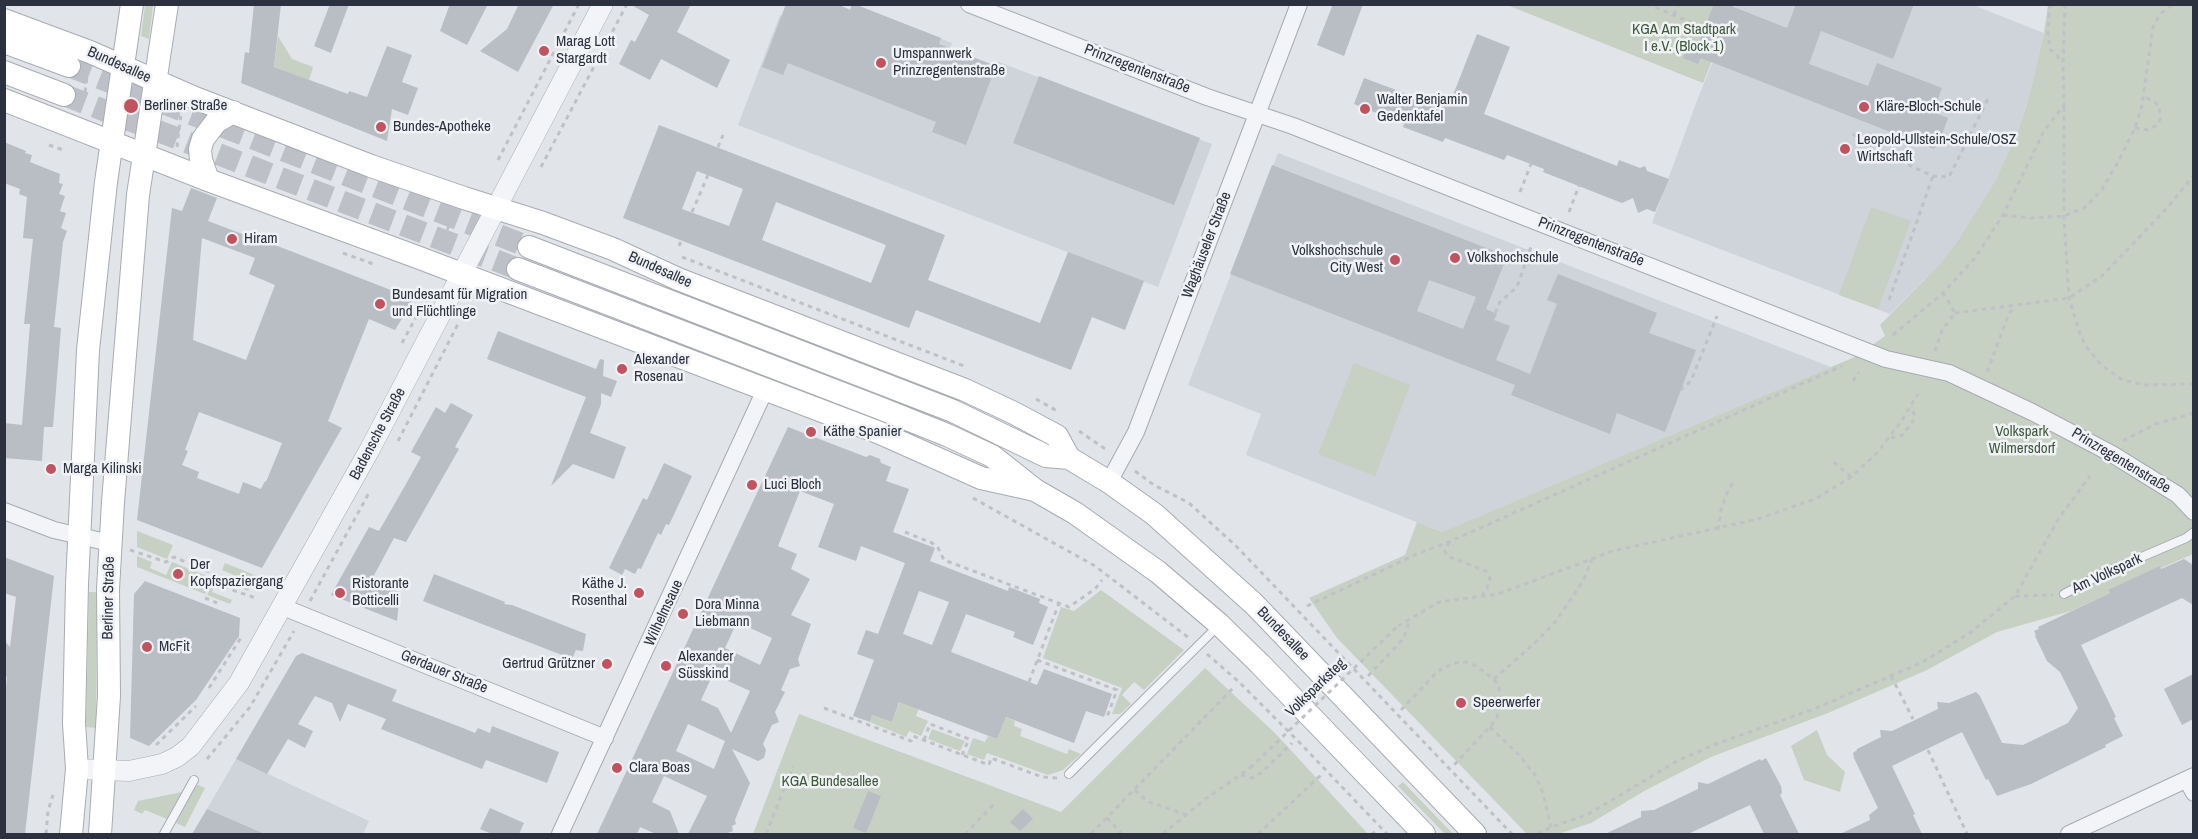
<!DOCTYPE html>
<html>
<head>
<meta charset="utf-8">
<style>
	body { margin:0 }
	#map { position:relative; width:2198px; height:839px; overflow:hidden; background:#e1e4e8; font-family:"Archivo Narrow",sans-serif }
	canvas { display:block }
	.frame { position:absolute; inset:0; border:6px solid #2b313e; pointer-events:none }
</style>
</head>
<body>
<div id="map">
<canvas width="2198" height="839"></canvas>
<div class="frame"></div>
</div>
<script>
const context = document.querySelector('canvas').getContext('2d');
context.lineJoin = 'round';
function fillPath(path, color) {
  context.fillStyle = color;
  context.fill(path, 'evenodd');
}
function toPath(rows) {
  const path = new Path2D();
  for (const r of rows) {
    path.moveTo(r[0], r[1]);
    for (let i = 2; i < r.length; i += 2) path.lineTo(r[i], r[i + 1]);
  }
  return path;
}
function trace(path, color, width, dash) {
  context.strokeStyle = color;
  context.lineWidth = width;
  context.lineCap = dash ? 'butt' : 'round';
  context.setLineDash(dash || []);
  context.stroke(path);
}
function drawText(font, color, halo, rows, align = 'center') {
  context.font = font + ' "Archivo Narrow",sans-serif';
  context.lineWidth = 5;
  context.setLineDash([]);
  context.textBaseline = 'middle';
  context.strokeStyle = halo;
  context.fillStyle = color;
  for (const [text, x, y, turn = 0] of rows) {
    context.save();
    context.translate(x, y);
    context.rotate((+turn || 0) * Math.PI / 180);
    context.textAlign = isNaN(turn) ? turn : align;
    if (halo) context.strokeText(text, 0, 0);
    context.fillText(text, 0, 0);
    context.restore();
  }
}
fillPath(toPath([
	[838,5,855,11,857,5,952,43,950,49,988,64,999,62,1212,144,1158,287,738,125,780,15,806,25],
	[1736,5,1973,5,2044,33,2028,101,2018,131,1996,179,1959,239,1939,265,1890,314,1652,223,1698,98],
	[1278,153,1831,367,1442,532,1246,455,1261,414,1188,385],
	[236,759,369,821,363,834,265,834,207,809]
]), '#cfd3da');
fillPath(toPath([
	[145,5,153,5,149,39,141,36],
	[1507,5,1735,5,1703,83],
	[2048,5,2193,5,2193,554,2108,591,2110,593,2071,611,1997,632,1927,670,1828,713,1711,757,1646,790,1591,823,1558,834,1527,834,1337,638,1309,598,1405,555,1417,522,1442,532,1857,356,1885,336,1880,325,1939,265,1959,239,1996,179,2018,131,2028,101,2044,33],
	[278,36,292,59,313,67,309,80,274,67],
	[1871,207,1911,221,1878,309,1839,295],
	[1354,363,1410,385,1375,476,1318,454],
	[137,531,173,545,167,559,137,547],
	[137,556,152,562,150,568,166,575,172,562,217,580,212,592,232,600,230,604,207,595,209,591,207,590,205,594,137,567],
	[225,563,257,576,248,591,233,585,236,576,222,570],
	[1101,590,1184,650,1144,690,1134,682,1122,695,1131,704,1120,714,1112,714,1122,688,1043,658,1061,607,1074,611],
	[89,592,97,592,96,728,86,727],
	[1205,668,1275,733,1368,834,753,834,799,714,1061,812],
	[903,693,922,700,916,716,928,721,921,736,909,731,906,737,870,722,872,715,892,722],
	[1006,717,1015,721,1014,726,1022,729,1020,736,1067,754,1069,749,1081,754,1063,770,1048,775,987,753,984,760,967,754,973,738,985,742,988,736,997,739],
	[932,729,965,741,960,751,928,739],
	[1817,730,1827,755,1845,772,1840,792,1804,780,1791,746],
	[1403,782,1453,834,1445,834,1398,786],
	[198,785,205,788,185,827,176,823,195,787],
	[182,792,167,819,145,810,142,814,134,810,138,801]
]), '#c6d1c3');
fillPath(toPath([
	[254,4,281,4,274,67,348,94,349,91,367,97,387,46,412,55,402,82,418,88,408,115,392,109,387,141,241,83,245,52,249,53],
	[330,4,349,4,331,53,314,46],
	[450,4,488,4,467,45,440,31],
	[519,4,554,4,518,72,480,51,507,29],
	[630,4,691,4,677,32,730,60,717,88,661,59,650,80,619,64,631,40,635,42,649,15],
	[786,4,837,4,850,10,852,4,854,4,941,38,939,44,996,66,966,145,932,132,936,122,788,63,783,75,762,67],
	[1333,4,1363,4,1344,56,1317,45],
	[1714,4,1726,4,1787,28,1796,4,1914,4,1893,59,1821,31,1809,64,1868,86,1877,63,1942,88,1933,112,1948,118,1940,140,1934,149,1701,58,1698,64,1683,58,1689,44,1697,47],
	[1477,34,1510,47,1484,114,1617,166,1619,160,1640,168,1645,166,1647,171,1669,179,1655,212,1647,209,1638,213,1633,198,1622,203,1543,172,1544,169,1507,155,1504,160,1445,138,1443,142,1403,127,1404,124,1354,104,1364,78,1415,97,1417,94,1445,105,1449,93,1453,95],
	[1039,76,1200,138,1174,205,1013,143],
	[659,125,945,235,928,280,1040,323,1068,252,1144,281,1125,330,1092,317,1071,370,916,310,909,328,623,218],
	[697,171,743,189,729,226,682,209],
	[776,202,886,245,871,283,762,240],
	[4,142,26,151,25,153,32,155,30,162,60,174,59,183,63,184,59,194,65,196,60,211,66,213,61,228,67,231,63,242,54,327,61,328,53,427,44,427,42,461,4,458,4,423,22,425,30,324,24,324,33,239,23,238,27,197,19,194,20,189,4,183],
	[1272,165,1507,256,1486,309,1497,314,1494,320,1510,326,1496,360,1530,374,1557,304,1547,300,1558,274,1657,313,1649,333,1696,350,1665,432,1617,413,1610,434,1511,395,1515,385,1230,274],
	[1429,280,1476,297,1463,329,1417,311],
	[191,188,217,198,208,221,261,241,262,240,414,299,395,330,369,319,328,421,342,428,262,568,137,520,172,208,182,211],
	[202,238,255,258,249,274,275,285,246,360,193,340],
	[199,412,282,443,266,482,265,481,261,489,243,482,239,494,197,478,199,472,182,465,188,451,185,450],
	[498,331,596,369,600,359,604,360,603,376,617,381,611,397,601,393,601,404,590,433,626,447,614,479,573,464,551,486,586,397,487,359],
	[451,403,473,415,455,447,459,449,406,542,394,538,371,581,400,592,397,621,331,595,369,527,379,531,406,484,421,457,411,452,436,407,445,413],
	[788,427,866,457,870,455,880,459,881,463,891,467,886,481,909,489,893,532,935,548,930,561,1008,591,1009,587,1040,599,1039,603,1048,607,1033,645,1013,637,1015,632,966,614,951,652,1037,685,1044,669,1112,694,1104,717,1086,711,1074,743,1006,717,997,739,899,702,892,722,872,715,870,722,853,716,874,660,857,654,866,630,878,634,905,563,861,546,856,561,818,547,834,504,800,491,778,546,797,554,791,569,810,579,791,615,811,624,798,659,800,666,790,669,781,690,785,692,775,712,779,722,772,725,763,744,766,750,764,758,758,761,732,749,750,783,735,820,736,824,732,826,733,831,725,834,688,834,707,796,664,776,652,802,670,811,679,834,656,834,640,827,637,834,597,834],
	[919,591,949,602,932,645,903,634],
	[737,622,772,638,760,665,725,648],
	[713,674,750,691,731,733,718,708,701,700],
	[688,724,725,741,714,769,676,751],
	[664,463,692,476,669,525,666,524,661,535,658,533,641,569,638,568,635,574,625,569,622,575,609,568,643,498,647,500],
	[4,557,54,576,25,834,4,834,4,708,7,678,4,670,4,640,10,647,16,597,4,593],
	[2184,559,2193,565,2193,605,2182,598,2081,645,2116,717,2114,718,2123,736,2105,745,2106,747,2031,784,1997,796,1988,779,1986,780,1962,732,1892,766,1915,814,1913,815,1922,834,1840,834,1870,820,1869,815,1878,808,1854,758,1853,753,1857,750,1857,749,1881,737,1880,730,1892,731,1938,709,1937,702,1949,703,1976,692,1980,696,2002,743,2023,745,2068,723,2078,708,2060,672,2047,661,2035,636,2036,635,2034,631,2039,629,2038,627,2110,593,2108,590,2160,566,2161,569],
	[434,574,505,602,504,604,512,605,586,634,583,651,576,650,572,659,423,601],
	[145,581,240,618,239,636,196,700,149,746,130,738,134,594],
	[302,653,397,690,392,701,463,728,475,733,478,728,490,733,492,726,559,752,547,783,486,760,482,769,381,729,386,719,348,704,340,722,332,703,315,696,298,724,313,731,305,748,288,739,267,774,236,759,296,656],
	[2193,674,2193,719,2182,725,2164,689],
	[1766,758,1781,786,1782,793,1780,795,1799,834,1764,834,1750,805,1688,834,1605,834,1641,817,1641,811,1654,810,1698,789,1698,782,1708,784,1760,759,1761,761],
	[868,791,881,796,866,833,853,828],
	[490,808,524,823,519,834,492,834,480,829],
	[207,809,265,834,192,834],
	[1023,809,1033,819,1020,831,1010,822]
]), '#b9bdc4');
trace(toPath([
	[69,66,529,247],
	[64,95,518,269]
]), '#bdc0c6', 22, [22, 11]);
const service = toPath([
	[2064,594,2102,574,2186,538,2194,532],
	[1069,774,1219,625],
	[164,834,194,780]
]);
const minor = toPath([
	[969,4,1207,97,1293,126,1886,359,1949,373,2032,412,2112,454,2178,495,2194,512],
	[1109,482,1136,432,1299,4],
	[4,511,54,530,110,543],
	[283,607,605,738],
	[2187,780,2194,793],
	[560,834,765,390],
	[2069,834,2194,776]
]);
const tertiary = toPath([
	[77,769,129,771,162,764,177,757,191,746,239,683,370,449,603,4]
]);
const secondary = toPath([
	[4,20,90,52,195,98,371,166,464,198,543,223,613,249,678,279,965,390,1014,413,1057,436,1069,458],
	[4,42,69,66],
	[4,72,64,95],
	[4,100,208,180,417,257,880,433,981,478,1035,490],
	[208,180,201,160,200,149,203,139,216,122,233,112],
	[529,247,953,411,1046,456,1069,458,1109,482,1154,514,1254,604,1475,834],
	[518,269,877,407,947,435,992,456,1035,490,1075,513,1158,572,1219,624,1260,664,1424,834],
	[71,834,77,769,74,723,77,584,88,350,106,182,132,4],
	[100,834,109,696,108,589,113,502,138,195,167,4]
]);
trace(service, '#a7abb2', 10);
trace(minor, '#a7abb2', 18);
trace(tertiary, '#a7abb2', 21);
trace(secondary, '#a7abb2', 24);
trace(toPath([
	[1647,4,1717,33,1723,31],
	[2050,4,2048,32,2050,49,2063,62],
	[1674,15,1679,4],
	[85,92,87,78],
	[2064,107,2064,216,2069,298,2080,334,2085,345,2102,366,2123,380,2144,385,2194,384],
	[2135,128,2148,130,2157,125,2160,119,2159,107,2155,102,2143,96],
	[1853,134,1863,141,1896,159,1933,176,1949,177,1988,99],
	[49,145,66,151],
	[177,147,181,114],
	[718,147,723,135],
	[498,160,579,4],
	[541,167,627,4],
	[1520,192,1531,164],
	[692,212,708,175],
	[1569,212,1580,183],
	[2003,215,2031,218,2064,216,2084,208,2101,191,2118,162,2135,128,2142,105,2153,27,2160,14,2173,4],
	[439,246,455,214],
	[679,246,681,241],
	[343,253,376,265],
	[682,257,964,366],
	[1889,300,1933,176],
	[1495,313,1500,302,1517,287,1532,244],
	[1955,313,2069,298,2103,275,2168,207,2194,175],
	[1893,335,1943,293,1975,258,2003,215,2044,131,2064,105,2063,62,2065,4],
	[402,343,416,317],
	[1935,351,1942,330,1955,313,1943,293],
	[1987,372,2007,319,2013,307],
	[1853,381,1859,372],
	[1680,390,1691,381,1717,316],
	[1036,399,1059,412],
	[1079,431,1108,451],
	[1891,438,1903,435,1915,418,1912,406],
	[398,441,458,324],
	[2123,441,2155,424,2194,413],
	[1834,462,1851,477],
	[1135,471,1154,485,1189,503,1236,546,1512,834],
	[973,498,1095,566,1189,638],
	[1718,530,1721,510,1726,495,1733,482],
	[905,532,932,543,938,548,944,560,1069,607,1095,589,1102,580],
	[1449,542,1445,551,1447,556,1486,571,1490,578,1487,588,1482,596],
	[130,550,166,562,174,557,222,577,229,589,256,598],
	[2015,596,2053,595],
	[205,598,217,603],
	[310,601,370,491],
	[1307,606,1419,553,1449,542,1842,366],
	[1398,626,1439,602,1498,594,1613,551,1758,519,1817,498,1851,477,1876,454,1900,423,1918,394],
	[1207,654,1239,682,1296,739,1387,834],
	[1037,660,1117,690,1107,717],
	[1368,676,1404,638,1409,621],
	[1891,676,1913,719],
	[1494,679,1538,640,1556,621,1583,581,1592,559],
	[1029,682,1059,603],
	[209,688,242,636],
	[824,708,911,741,913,736,989,765,991,758,1042,777,1058,778],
	[1401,710,1438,671,1454,663,1466,662,1476,666,1494,679,1499,687,1500,697,1497,717,1490,727,1454,765],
	[1490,727,1519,755,1535,775,1543,793,1551,827],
	[924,740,930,724,969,739,962,755],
	[156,745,196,706],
	[1928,750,1967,834],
	[207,759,250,707,294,631],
	[1241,775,1252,778,1261,773,1292,743],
	[1135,790,1147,801,1186,815],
	[1107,818,1122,834],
	[46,834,48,811,53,795],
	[766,834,793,766],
	[965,834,995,803],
	[1091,834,1234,687],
	[1163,834,1204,800,1250,768],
	[1258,834,1321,775],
	[1372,834,1375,832],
	[1538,834,1551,827,1587,815,1677,761,1716,744,1814,709,1923,662,1971,632,2015,596,2059,518,2090,476]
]), '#bfc1c7', 3, [4.5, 4.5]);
trace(service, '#f3f4f7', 8);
trace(minor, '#f3f4f7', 16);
trace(tertiary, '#f3f4f7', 20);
trace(secondary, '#fff', 22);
trace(toPath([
	[1250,768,1398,626]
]), '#bfc1c7', 3, [4.5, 4.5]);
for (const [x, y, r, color] of [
	[544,51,6,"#c0535f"],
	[881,63,6,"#c0535f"],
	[131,106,8,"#c0535f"],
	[1864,107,6,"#c0535f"],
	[1365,109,6,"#c0535f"],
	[381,127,6,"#c0535f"],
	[1845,149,6,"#c0535f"],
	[232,239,6,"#c0535f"],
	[1455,258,6,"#c0535f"],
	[1395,260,6,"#c0535f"],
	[380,304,6,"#c0535f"],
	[622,369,6,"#c0535f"],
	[811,432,6,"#c0535f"],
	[51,469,6,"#c0535f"],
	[752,485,6,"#c0535f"],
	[178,574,6,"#c0535f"],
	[340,593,6,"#c0535f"],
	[639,593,6,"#c0535f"],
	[683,614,6,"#c0535f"],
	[147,647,6,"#c0535f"],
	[607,664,6,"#c0535f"],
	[666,666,6,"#c0535f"],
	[1461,703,6,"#c0535f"],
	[617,768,6,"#c0535f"]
]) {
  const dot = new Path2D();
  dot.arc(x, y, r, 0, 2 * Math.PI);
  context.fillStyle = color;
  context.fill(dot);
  trace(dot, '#f0f2f6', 2);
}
drawText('15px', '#3e583a', '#f0f2f6', [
	["KGA Am Stadtpark",1684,30],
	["I e.V. (Block 1)",1684,47],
	["Volkspark",2022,432],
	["Wilmersdorf",2022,449],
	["KGA Bundesallee",830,782]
]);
drawText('15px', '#2b313e', '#f0f2f6', [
	["Marag Lott",556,42],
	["Stargardt",556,59],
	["Umspannwerk",893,54],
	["Prinzregentenstraße",893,71],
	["Walter Benjamin",1377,100],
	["Gedenktafel",1377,117],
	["Berliner Straße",144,106],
	["Kläre-Bloch-Schule",1876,107],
	["Bundes-Apotheke",393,127],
	["Leopold-Ullstein-Schule/OSZ",1857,140],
	["Wirtschaft",1857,157],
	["Hiram",244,239],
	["Volkshochschule",1383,251,"right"],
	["City West",1383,268,"right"],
	["Volkshochschule",1467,258],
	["Bundesamt für Migration",392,295],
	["und Flüchtlinge",392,312],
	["Alexander",634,360],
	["Rosenau",634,377],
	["Käthe Spanier",823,432],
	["Marga Kilinski",63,469],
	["Luci Bloch",764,485],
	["Der",190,565],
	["Kopfspaziergang",190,582],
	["Ristorante",352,584],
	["Botticelli",352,601],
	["Käthe J.",627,584,"right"],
	["Rosenthal",627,601,"right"],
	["Dora Minna",695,605],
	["Liebmann",695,622],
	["McFit",159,647],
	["Alexander",678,657],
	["Süsskind",678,674],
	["Gertrud Grützner",595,664,"right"],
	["Speerwerfer",1473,703],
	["Clara Boas",629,768]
], 'left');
drawText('15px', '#2b313e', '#f0f2f6', [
	["Bundesallee",119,65,24],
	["Prinzregentenstraße",1137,69,21],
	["Prinzregentenstraße",1591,242,21],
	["Waghäuseler Straße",1207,245,-69],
	["Bundesallee",660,270,24],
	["Badensche Straße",378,434,-62],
	["Prinzregentenstraße",2121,461,31],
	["Am Volkspark",2107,574,-25],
	["Berliner Straße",109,598,-89],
	["Wilhelmsaue",664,613,-65],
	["Bundesallee",1283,634,46],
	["Gerdauer Straße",444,672,22],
	["Volksparksteg",1316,688,-44]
]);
</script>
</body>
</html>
